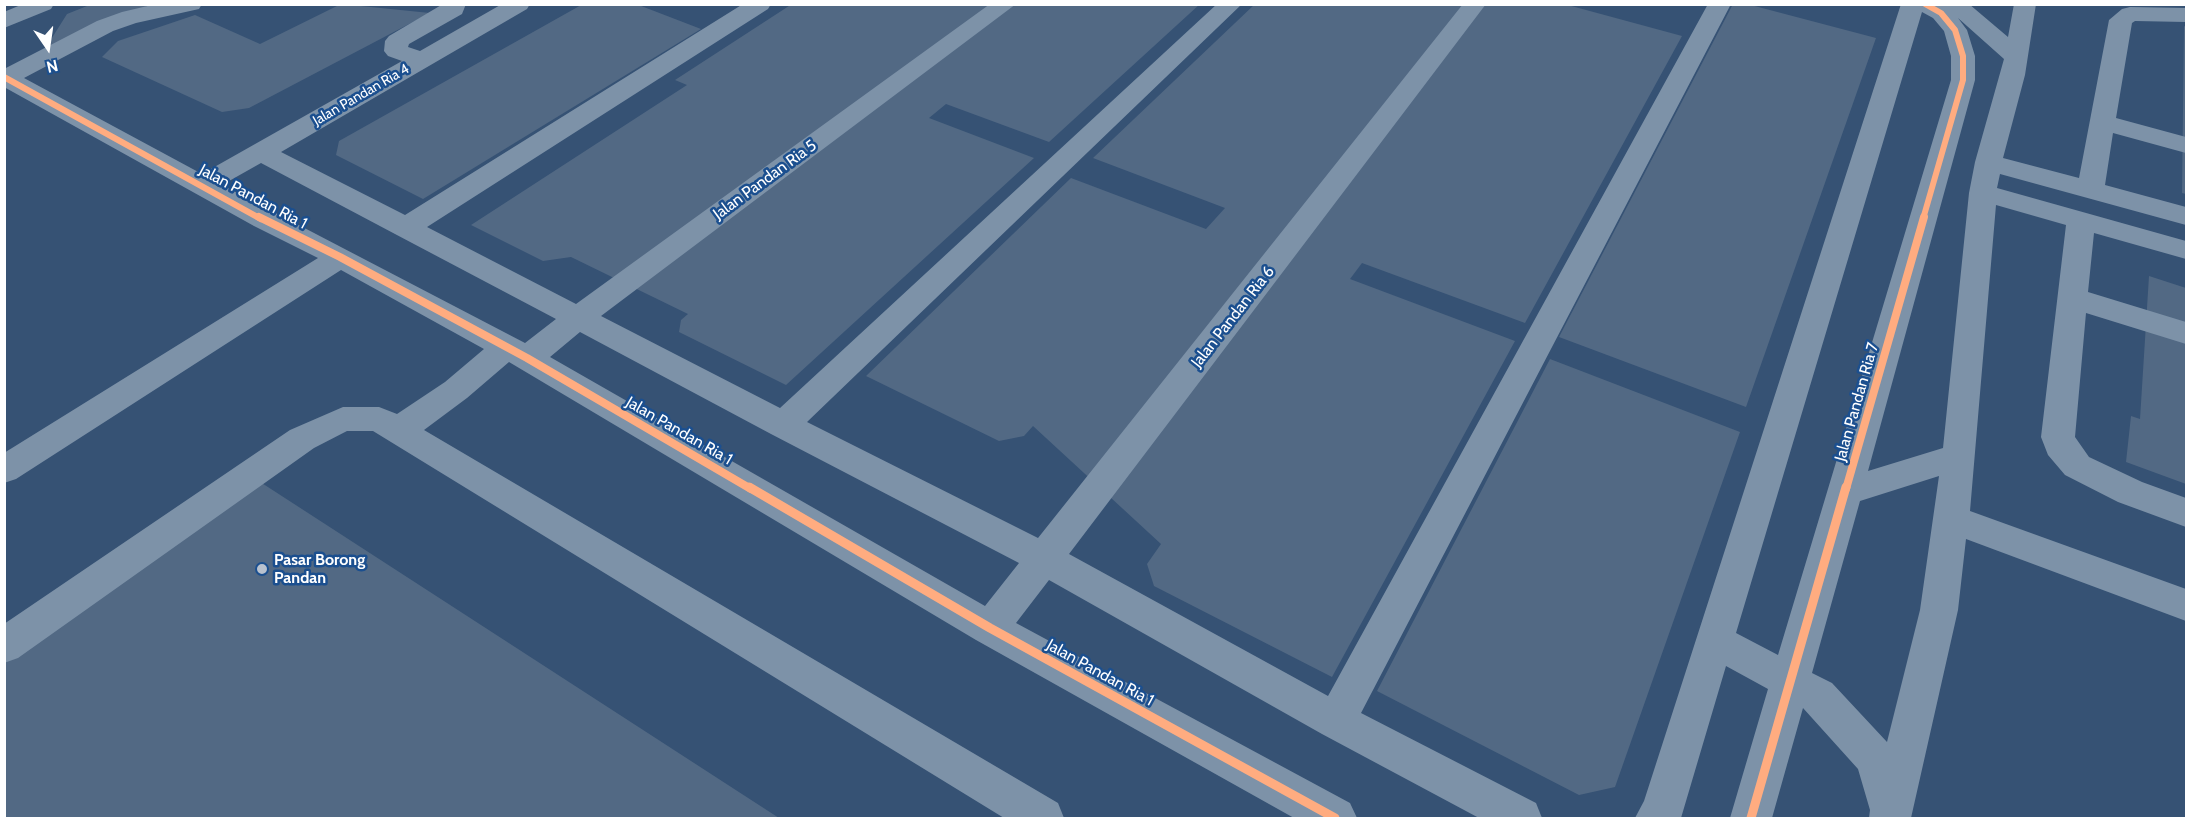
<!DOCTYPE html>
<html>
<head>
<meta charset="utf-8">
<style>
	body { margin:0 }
	#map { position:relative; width:2191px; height:823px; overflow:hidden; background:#365274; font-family:Cabin,sans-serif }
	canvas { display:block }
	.frame { position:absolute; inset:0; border:6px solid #fff; pointer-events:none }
	.north { position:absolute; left:18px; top:18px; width:60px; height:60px; -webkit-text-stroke:4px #1b4f8f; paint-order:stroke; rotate:167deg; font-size:16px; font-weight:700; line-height:24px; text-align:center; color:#fff }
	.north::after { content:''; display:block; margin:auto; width:21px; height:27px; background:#fff; clip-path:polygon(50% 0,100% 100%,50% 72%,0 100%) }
</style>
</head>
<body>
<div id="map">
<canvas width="2191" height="823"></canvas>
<div class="frame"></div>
<div class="north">N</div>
</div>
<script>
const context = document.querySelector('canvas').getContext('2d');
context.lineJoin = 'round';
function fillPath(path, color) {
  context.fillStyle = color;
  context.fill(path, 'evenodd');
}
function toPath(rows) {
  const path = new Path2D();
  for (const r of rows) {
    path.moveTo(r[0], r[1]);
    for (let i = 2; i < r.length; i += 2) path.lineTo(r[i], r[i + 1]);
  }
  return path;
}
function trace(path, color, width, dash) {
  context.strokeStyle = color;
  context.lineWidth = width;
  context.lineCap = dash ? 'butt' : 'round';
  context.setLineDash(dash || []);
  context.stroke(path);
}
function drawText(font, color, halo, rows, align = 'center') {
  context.font = font + ' Cabin,sans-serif';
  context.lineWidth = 5;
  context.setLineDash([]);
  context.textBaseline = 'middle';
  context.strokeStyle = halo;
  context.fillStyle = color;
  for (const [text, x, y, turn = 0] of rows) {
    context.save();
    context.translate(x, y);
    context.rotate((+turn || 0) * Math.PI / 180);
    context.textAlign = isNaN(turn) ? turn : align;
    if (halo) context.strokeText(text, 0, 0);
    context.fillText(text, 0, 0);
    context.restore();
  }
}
fillPath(toPath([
	[92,4,150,5,45,49,67,14],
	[341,4,430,13,249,108,222,112,102,57,118,41,195,15,260,44],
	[583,4,636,4,701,29,423,199,336,155,339,141],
	[792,4,1200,4,1049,142,946,104,929,118,1034,158,786,385,679,332,681,320,688,314,571,257,543,261,471,225,687,85,675,80],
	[1255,4,1564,4,1682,36,1525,323,1362,263,1350,279,1515,341,1332,677,1154,586,1147,564,1161,544,1033,426,1024,436,999,441,866,376,1071,178,1206,229,1225,208,1093,158],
	[1733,4,1747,4,1876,38,1746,407,1559,337],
	[2184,26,2186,27,2186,194,2182,193],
	[2149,276,2186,288,2186,484,2126,462,2131,416,2140,419],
	[1550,359,1740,432,1615,787,1579,795,1377,691],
	[254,478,779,818,4,818,4,659]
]), '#526984');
fillPath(toPath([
	[23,4,54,4,51,9,4,28,4,12,23,4],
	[156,4,202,4,199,9,136,23,113,31,24,78,202,174,402,61,388,56,384,51,385,41,389,36,443,4,466,4,462,14,409,44,408,47,420,51,502,4,530,4,527,9,281,152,405,215,743,4,771,4,768,9,427,227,576,304,990,4,1016,4,601,316,780,408,1217,4,1242,4,807,422,1038,538,1463,4,1486,4,1069,554,1328,696,1708,4,1731,4,1361,713,1536,803,1542,818,1479,818,1322,734,1049,580,1016,623,1350,803,1357,818,1294,818,976,640,509,362,467,398,424,430,1058,803,1064,818,1004,818,373,431,347,431,314,448,18,658,4,663,4,624,290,430,343,407,379,407,397,414,445,382,484,349,341,270,16,479,4,483,4,453,318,258,254,226,4,87,4,69,97,21,122,12,156,4],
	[261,163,395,234,556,319,525,343,222,185,261,163],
	[580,332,771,434,1019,563,985,606,550,357,580,332],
	[1901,4,1969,4,2008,37,2014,4,2036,4,2025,75,2003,158,2079,178,2109,20,2122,9,2130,7,2186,8,2186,22,2135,21,2132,23,2116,118,2186,137,2186,153,2113,133,2105,185,2186,207,2186,225,2000,174,1997,188,2186,241,2186,259,2094,233,2088,292,2186,322,2186,344,2086,313,2075,437,2089,457,2142,482,2186,498,2186,527,2118,502,2065,475,2048,455,2041,437,2066,225,1996,205,1970,511,2186,589,2186,621,1966,539,1958,610,1911,818,1869,818,1870,810,1858,769,1803,708,1772,818,1730,818,1768,689,1726,666,1681,818,1635,818,1644,801,1901,4],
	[1922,12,1933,18,1944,31,1951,56,1951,80,1778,655,1736,633,1922,12],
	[1958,18,2004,59,1975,162,1969,193,1943,448,1868,471,1975,80,1975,56,1967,30,1958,18],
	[1939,476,1920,610,1887,742,1832,683,1812,673,1860,501,1939,476]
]), '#7d92a8');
trace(toPath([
	[4,77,261,219],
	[1923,219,1963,80,1963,56,1955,30,1941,13,1925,4]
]), '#ffac80', 6);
trace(toPath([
	[259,217,340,257,527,358,751,489],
	[1846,489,1924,217]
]), '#ffac80', 8);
trace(toPath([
	[749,487,990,628,1335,818],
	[1751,818,1846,487]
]), '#ffac80', 9);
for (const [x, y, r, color] of [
	[262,569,6,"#b9c2ce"]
]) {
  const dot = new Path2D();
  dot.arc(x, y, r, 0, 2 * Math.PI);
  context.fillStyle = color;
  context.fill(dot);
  trace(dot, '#1b4f8f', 2);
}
drawText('14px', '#fff', '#1b4f8f', [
	["Jalan Pandan Ria 4",361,95,-30]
]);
drawText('16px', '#fff', '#1b4f8f', [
	["Jalan Pandan Ria 5",765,180,-36],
	["Jalan Pandan Ria 1",253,197,28],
	["Jalan Pandan Ria 6",1233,317,-52],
	["Jalan Pandan Ria 7",1857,402,-74],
	["Jalan Pandan Ria 1",679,431,30],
	["Jalan Pandan Ria 1",1100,673,29]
]);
drawText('bold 16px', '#fff', '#1b4f8f', [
	["Pasar Borong",274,560],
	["Pandan",274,578]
], 'left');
</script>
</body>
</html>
